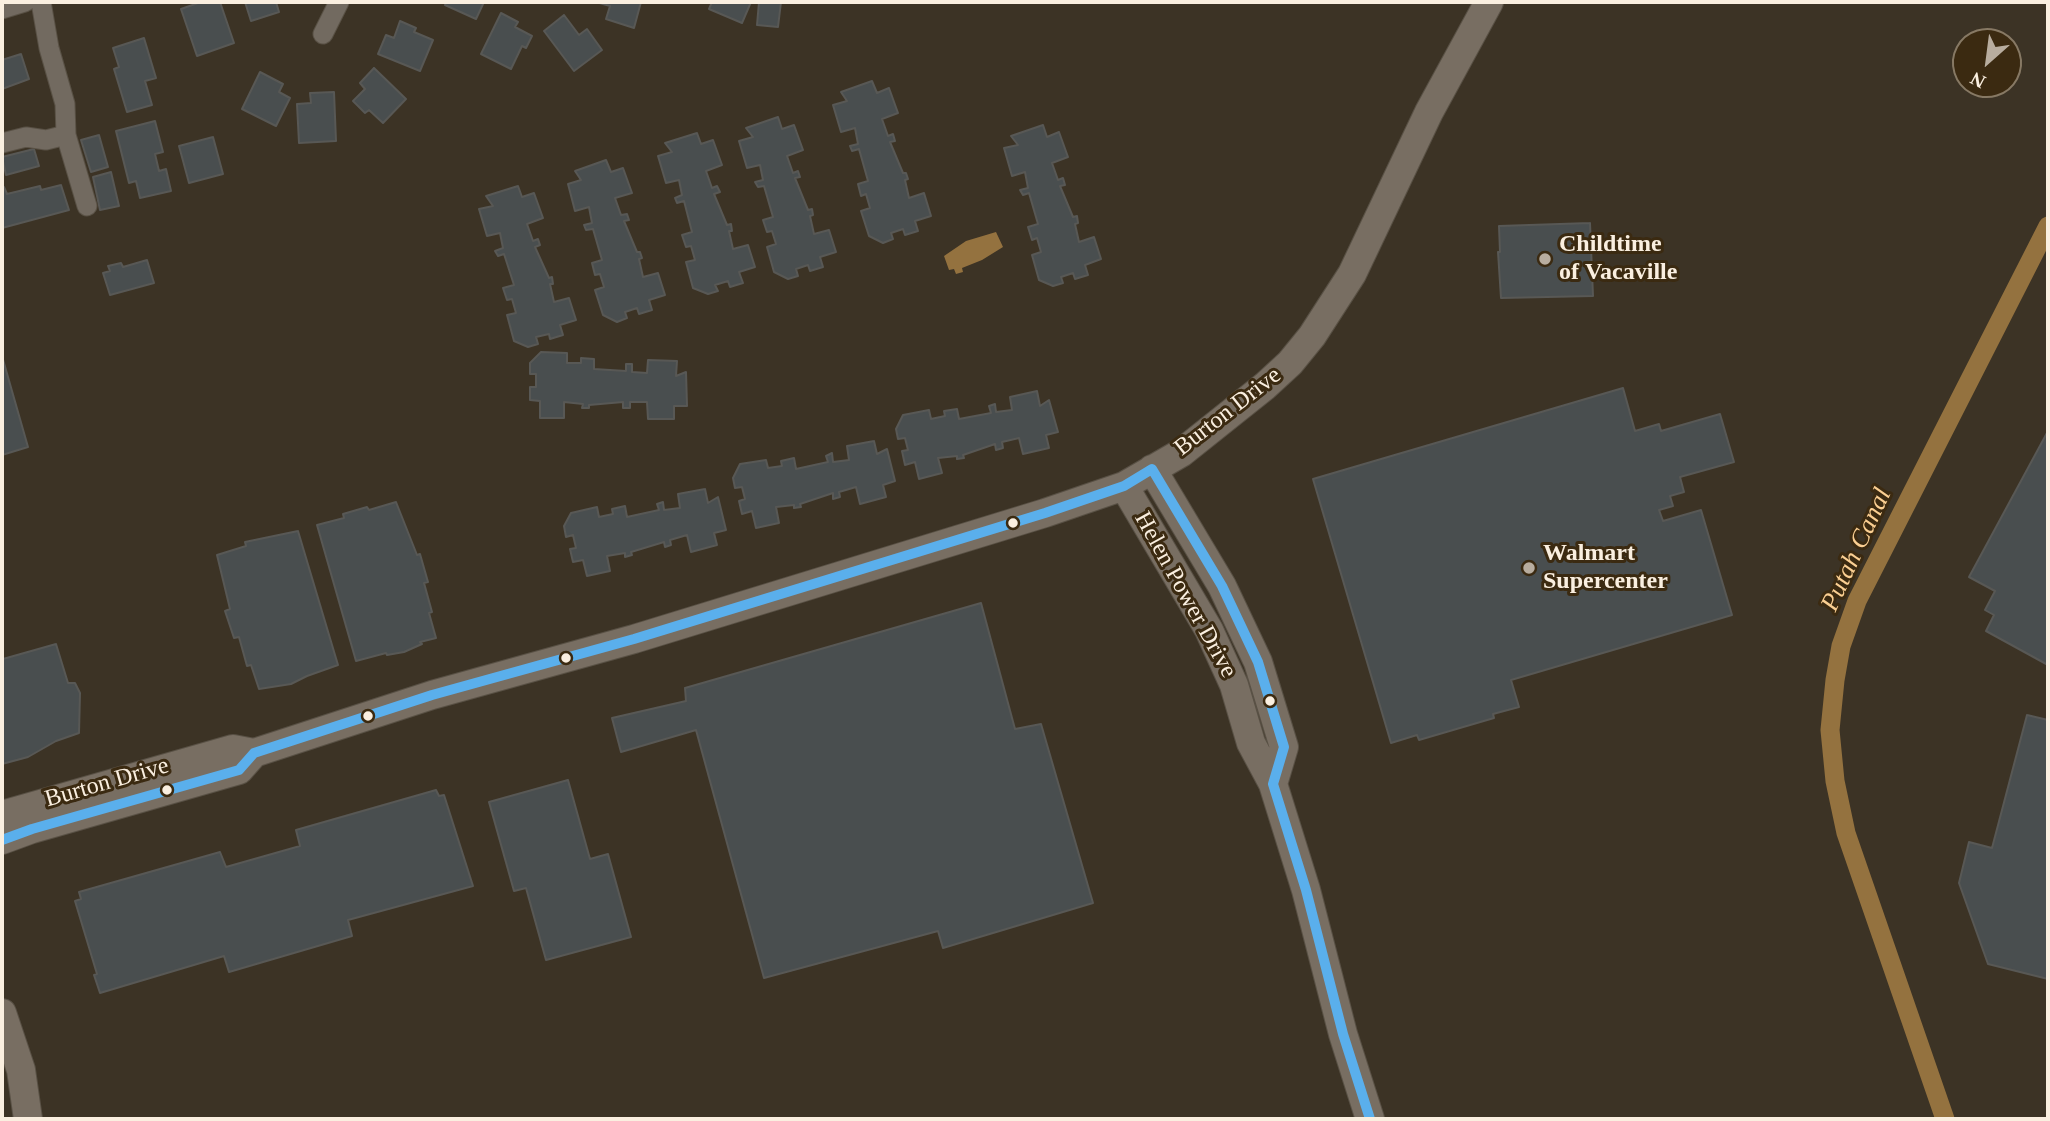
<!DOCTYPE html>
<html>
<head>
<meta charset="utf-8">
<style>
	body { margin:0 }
	#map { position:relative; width:2050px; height:1121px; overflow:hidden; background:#3c3325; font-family:Georgia,serif }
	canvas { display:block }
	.frame { position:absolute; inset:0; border:4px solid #faefe0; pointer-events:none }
	.north { position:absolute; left:1952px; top:28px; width:70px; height:70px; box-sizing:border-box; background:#3b2a11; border:2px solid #877964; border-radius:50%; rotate:208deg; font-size:19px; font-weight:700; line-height:28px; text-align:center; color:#faefe0 }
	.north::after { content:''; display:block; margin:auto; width:24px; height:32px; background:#b8ad9f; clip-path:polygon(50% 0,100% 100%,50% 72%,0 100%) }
</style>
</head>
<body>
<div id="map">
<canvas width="2050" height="1121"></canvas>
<div class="frame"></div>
<div class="north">N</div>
</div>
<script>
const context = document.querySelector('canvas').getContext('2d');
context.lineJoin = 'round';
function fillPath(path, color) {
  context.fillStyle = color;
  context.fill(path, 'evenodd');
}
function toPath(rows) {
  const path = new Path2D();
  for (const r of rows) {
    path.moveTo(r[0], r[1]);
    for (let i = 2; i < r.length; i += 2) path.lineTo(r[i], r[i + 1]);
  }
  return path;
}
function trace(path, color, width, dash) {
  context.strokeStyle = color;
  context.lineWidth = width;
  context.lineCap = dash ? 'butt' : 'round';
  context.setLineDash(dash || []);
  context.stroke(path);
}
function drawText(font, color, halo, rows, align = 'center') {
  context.font = font + ' Georgia,serif';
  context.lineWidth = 6;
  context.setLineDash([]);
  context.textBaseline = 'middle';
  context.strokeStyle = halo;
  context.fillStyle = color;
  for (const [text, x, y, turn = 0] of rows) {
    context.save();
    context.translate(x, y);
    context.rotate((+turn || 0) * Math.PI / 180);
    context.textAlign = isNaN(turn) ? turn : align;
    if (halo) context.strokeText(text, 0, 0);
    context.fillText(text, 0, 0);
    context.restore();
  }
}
fillPath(toPath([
	[996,232,1003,247,982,260,962,268,963,272,956,274,954,269,949,270,944,256,966,241]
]), '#94723f');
trace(toPath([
	[1945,1119,1846,833,1835,781,1830,730,1835,680,1841,646,1857,601,2048,226]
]), '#94723f', 19);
const building = toPath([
	[201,2,220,2,234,43,197,56,181,9,201,2],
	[245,2,276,2,279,12,251,21,245,2],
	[446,2,484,2,476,19,445,5,446,2],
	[596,2,641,2,634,28,606,19,610,6,596,2],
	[712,2,751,2,742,23,709,9,712,2],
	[759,2,781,2,778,27,757,25,759,2],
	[501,13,518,22,515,27,532,36,526,48,522,46,511,69,481,54,501,13],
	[564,15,579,35,587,29,602,50,574,71,544,31,564,15],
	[400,21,416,28,414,32,433,40,420,71,378,54,386,35,394,38,400,21],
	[144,38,156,78,145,81,152,105,127,112,114,69,119,67,113,48,144,38],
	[21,54,29,79,2,89,2,60,21,54],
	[374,68,406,99,383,123,369,110,365,113,353,101,365,89,360,83,374,68],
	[260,72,283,84,279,92,290,98,276,126,242,109,260,72],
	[872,81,877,93,889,88,898,113,882,119,888,136,893,134,895,141,890,142,903,173,906,173,908,179,905,180,909,198,924,193,931,216,915,221,918,231,905,235,903,229,891,233,893,239,883,243,869,236,861,211,870,208,866,194,861,196,858,184,868,181,859,149,852,151,850,146,858,144,855,128,841,132,833,105,847,101,841,92,872,81],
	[334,92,336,141,299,143,297,104,311,103,310,93,334,92],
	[778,117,782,129,794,125,803,150,787,156,793,173,798,171,800,177,795,178,808,210,812,209,813,215,810,216,814,234,829,230,836,252,820,257,823,267,810,271,808,265,796,269,798,276,788,279,774,272,767,247,776,244,772,231,767,232,763,220,773,217,764,186,758,187,755,182,763,180,760,165,747,168,739,141,753,137,746,128,778,117],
	[155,121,163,152,155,154,159,171,166,169,171,191,140,198,136,181,129,183,116,131,155,121],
	[1043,125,1047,137,1059,132,1068,157,1052,163,1058,180,1063,178,1065,185,1060,186,1073,217,1077,216,1078,223,1075,224,1079,242,1094,237,1101,259,1085,265,1088,275,1075,279,1073,273,1061,277,1063,283,1053,286,1039,280,1032,255,1041,252,1037,238,1032,240,1028,227,1038,224,1029,193,1023,195,1020,190,1028,188,1025,172,1012,176,1004,148,1018,145,1011,136,1043,125],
	[697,133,701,144,713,140,722,165,706,171,712,188,717,186,720,192,714,194,727,225,731,224,732,231,729,231,733,249,748,245,755,267,739,272,743,283,730,287,728,281,715,285,718,291,708,294,693,288,686,262,695,260,691,246,686,247,682,235,692,232,684,201,677,203,675,198,682,195,679,180,666,183,658,156,672,152,665,143,697,133],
	[99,135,108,167,91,172,81,140,99,135],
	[213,137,223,174,189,183,179,146,213,137],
	[34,149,39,166,6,175,2,157,34,149],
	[606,160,611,172,623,168,632,193,615,198,621,215,627,214,629,220,624,221,637,252,640,252,642,258,639,259,643,277,658,273,665,295,649,300,652,310,639,314,637,308,625,312,627,318,617,322,603,315,595,290,604,287,600,274,595,275,592,263,602,260,593,229,586,230,584,225,592,223,589,207,575,211,568,184,581,180,575,171,606,160],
	[111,172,119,206,100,210,93,177,111,172],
	[61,185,69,210,2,228,2,187,4,187,7,194,40,186,41,190,61,185],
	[518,186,522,197,534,193,543,218,527,224,533,241,538,239,540,245,535,247,549,278,552,277,553,284,550,284,554,302,569,298,576,320,560,325,563,335,550,339,549,334,536,337,538,344,528,347,514,341,507,315,516,313,512,299,507,300,503,288,514,285,504,254,498,256,495,251,503,248,500,233,487,236,479,209,493,206,486,196,518,186],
	[1590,223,1593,296,1501,298,1498,252,1500,252,1499,226,1590,223],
	[147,260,154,283,110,295,103,273,110,271,108,266,121,263,123,267,147,260],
	[541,352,567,353,567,363,581,363,581,358,594,359,594,369,626,371,626,364,632,364,632,372,647,373,648,360,677,361,676,376,686,372,687,406,674,406,674,419,648,419,647,402,630,402,630,408,623,408,623,402,589,405,589,408,582,408,583,404,564,402,564,418,540,418,540,401,530,400,530,387,536,387,536,374,530,374,530,363,541,352],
	[2,356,28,447,2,455,2,356],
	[1623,388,1635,431,1659,424,1661,431,1720,414,1734,462,1680,477,1684,492,1670,496,1673,506,1659,510,1663,521,1701,510,1732,615,1511,680,1519,707,1493,714,1494,718,1419,740,1417,735,1391,743,1313,479,1623,388],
	[1037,391,1040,406,1049,400,1058,432,1046,435,1049,448,1023,454,1019,438,1002,442,1003,448,996,450,995,444,963,455,964,458,957,459,957,456,938,458,942,473,919,479,915,462,905,465,902,451,908,450,905,438,898,439,896,429,903,415,929,410,931,419,945,416,944,411,957,409,959,419,991,413,989,406,995,404,996,412,1012,410,1010,397,1037,391],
	[2048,431,2048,665,1986,631,1994,615,1985,610,1995,591,1969,577,2048,431],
	[874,441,877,454,887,449,895,481,883,485,886,497,860,504,856,487,839,492,840,497,833,499,833,493,800,504,801,507,794,508,794,505,776,507,779,523,756,528,752,511,742,514,739,501,745,499,742,487,735,488,733,478,740,464,766,460,768,468,782,466,781,461,794,458,796,469,828,462,826,456,832,453,833,462,849,460,847,446,874,441],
	[705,489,708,503,718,497,726,530,714,533,717,545,691,552,687,535,670,540,671,545,665,547,664,542,631,552,632,555,625,557,625,553,607,556,610,571,587,576,583,560,573,562,570,549,576,548,573,535,566,537,564,526,571,513,597,507,599,517,613,514,612,509,625,506,627,517,659,510,657,504,663,502,664,510,680,508,678,494,705,489],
	[396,502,417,555,420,554,428,582,424,583,432,612,429,613,436,638,420,642,422,644,404,652,387,655,386,653,356,661,317,525,344,518,343,514,367,507,369,510,396,502],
	[298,531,338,665,307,676,291,684,259,689,251,665,247,666,239,637,234,638,225,611,230,609,217,555,246,546,245,542,298,531],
	[981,603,1015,729,1041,724,1093,903,943,948,938,931,764,978,696,730,621,752,612,718,686,701,685,688,981,603],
	[56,644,68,683,75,683,80,693,79,733,56,741,28,757,2,764,2,657,3,659,56,644],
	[2027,715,2048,720,2048,979,1988,964,1959,883,1969,842,1992,848,2027,715],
	[568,780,590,859,608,854,631,937,546,960,526,888,514,891,489,802,568,780],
	[436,790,439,796,444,795,473,886,348,920,352,936,229,972,224,956,100,993,94,975,97,974,75,901,81,899,79,892,220,852,226,867,300,846,296,830,436,790]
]);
fillPath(building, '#494e4f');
trace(building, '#585855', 2);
const street = toPath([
	[41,2,49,48,65,104,66,135,87,206],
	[2,9,25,2],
	[323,34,339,2],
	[2,143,26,137,46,140,66,135]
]);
const secondary = toPath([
	[1152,469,1222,586,1258,662,1284,747,1273,784],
	[1124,486,1209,630,1234,685,1251,743,1273,784,1306,890,1343,1034,1370,1119],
	[2,815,233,749,254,753],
	[2,840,32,829,239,770,254,753,432,695,634,639,1045,513,1124,486,1181,453,1265,386,1290,363,1312,336,1352,274,1429,112,1489,2],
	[2,1013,21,1070,28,1119]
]);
trace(street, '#595145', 21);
trace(secondary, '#595145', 30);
trace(street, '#726a60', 19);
trace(secondary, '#786e62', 28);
trace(toPath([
	[2,840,32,829,239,770,254,753,432,695,634,639,1045,513,1124,486,1152,469,1222,586,1258,662,1284,747,1273,784,1306,890,1343,1034,1370,1119]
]), '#5aafec', 10);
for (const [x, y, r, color] of [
	[1545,259,7,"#b8ad9f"],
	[1013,523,6,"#faefe0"],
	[1529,568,7,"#b8ad9f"],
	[566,658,6,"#faefe0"],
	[1270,701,6,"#faefe0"],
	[368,716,6,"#faefe0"],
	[167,790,6,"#faefe0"]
]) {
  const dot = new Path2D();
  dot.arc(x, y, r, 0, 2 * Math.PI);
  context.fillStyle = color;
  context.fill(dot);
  trace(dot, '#3b2a11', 2.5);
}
drawText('bold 24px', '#faefe0', '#3b2a11', [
	["Childtime",1559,245],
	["of Vacaville",1559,273],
	["Walmart",1543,554],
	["Supercenter",1543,582]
], 'left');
drawText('24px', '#faefe0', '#3b2a11', [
	["Burton Drive",1228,412,-38],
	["Helen Power Drive",1185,595,61],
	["Burton Drive",107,783,-16]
]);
drawText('italic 26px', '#fbcf92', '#3b2a11', [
	["Putah Canal",1857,550,-65]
]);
</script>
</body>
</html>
